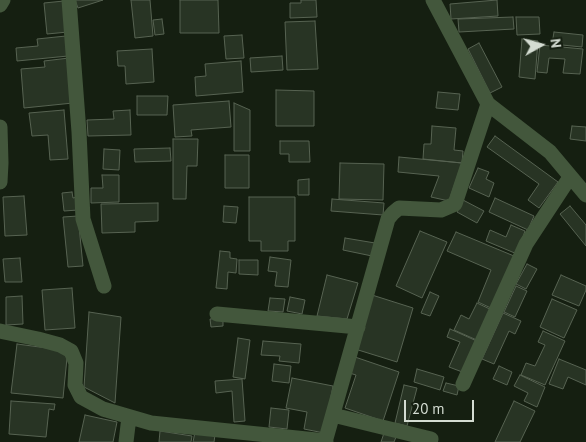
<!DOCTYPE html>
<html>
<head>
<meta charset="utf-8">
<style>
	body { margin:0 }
	#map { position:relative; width:586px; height:442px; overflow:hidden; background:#151f11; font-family:"PT Sans",sans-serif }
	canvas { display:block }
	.north { position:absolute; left:516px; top:20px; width:50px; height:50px; -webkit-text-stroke:4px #151f11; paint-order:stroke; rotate:83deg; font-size:14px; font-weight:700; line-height:20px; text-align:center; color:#d4dcd2 }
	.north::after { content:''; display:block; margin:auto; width:18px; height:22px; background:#d4dcd2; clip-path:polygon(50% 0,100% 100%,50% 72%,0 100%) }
	.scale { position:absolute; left:404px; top:400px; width:70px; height:22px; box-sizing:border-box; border:2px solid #d4dcd2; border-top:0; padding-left:6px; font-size:15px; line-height:18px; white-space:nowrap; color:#d4dcd2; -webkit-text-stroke:4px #151f11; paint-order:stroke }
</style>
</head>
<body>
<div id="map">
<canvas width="586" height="442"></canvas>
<div class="north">N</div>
<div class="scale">20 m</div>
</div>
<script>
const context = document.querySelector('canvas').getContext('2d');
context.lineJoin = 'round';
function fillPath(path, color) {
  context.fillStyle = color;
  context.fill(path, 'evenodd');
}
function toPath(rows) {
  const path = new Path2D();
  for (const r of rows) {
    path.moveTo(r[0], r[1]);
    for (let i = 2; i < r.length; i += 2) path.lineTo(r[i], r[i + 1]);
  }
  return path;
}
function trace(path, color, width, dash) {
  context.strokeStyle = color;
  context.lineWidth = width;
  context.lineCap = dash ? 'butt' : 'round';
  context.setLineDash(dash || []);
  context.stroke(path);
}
const building = toPath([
	[75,0,103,0,78,8,75,0],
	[131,0,150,0,153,36,135,38,131,0],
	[180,0,218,0,219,33,180,33,180,0],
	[301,0,316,0,317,17,290,18,290,3,301,3,301,0],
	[497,0,498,16,451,19,450,4,497,0],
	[64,1,68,32,47,34,44,3,64,1],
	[513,17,514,29,459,32,458,19,513,17],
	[516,17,539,17,540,34,517,35,516,17],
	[162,19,164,34,155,35,153,20,162,19],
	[315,21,318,69,287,70,285,22,315,21],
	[554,32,583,35,582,47,552,44,554,32],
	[242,35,244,58,226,59,224,36,242,35],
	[66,36,68,56,17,61,16,48,38,46,37,39,66,36],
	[522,39,538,41,535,79,519,77,522,39],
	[479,43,502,87,490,93,468,49,479,43],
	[540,45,583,49,580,74,563,73,565,59,549,58,547,73,537,72,540,45],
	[152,49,154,82,126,84,125,66,118,66,117,51,152,49],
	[282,56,283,70,251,72,250,58,282,56],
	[69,58,73,103,24,108,21,69,45,67,44,61,69,58],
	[241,61,243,92,196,96,195,77,206,76,205,64,241,61],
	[276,90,314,91,314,126,276,126,276,90],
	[438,92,460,94,458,110,436,108,438,92],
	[137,96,168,96,167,115,137,115,137,96],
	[229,101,231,127,191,130,192,136,175,137,173,105,229,101],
	[234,103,250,110,250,151,234,151,234,103],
	[64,110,68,159,50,160,48,135,32,136,29,113,64,110],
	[130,110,131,135,88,136,87,120,114,119,113,111,130,110],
	[432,126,456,128,454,150,463,151,462,163,423,159,424,144,431,144,432,126],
	[572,126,586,127,586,141,570,139,572,126],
	[495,136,558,182,539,208,528,200,539,184,487,147,495,136],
	[173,139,198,139,197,166,187,166,186,199,173,199,173,139],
	[280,141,309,141,310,162,289,162,289,154,280,154,280,141],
	[170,148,171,161,135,162,134,149,170,148],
	[104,149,120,150,119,170,103,169,104,149],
	[225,155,249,155,249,188,225,188,225,155],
	[399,157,462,163,449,201,431,197,439,176,398,172,399,157],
	[340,163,384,164,383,200,339,199,340,163],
	[478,168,489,172,486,179,494,183,489,197,469,188,478,168],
	[102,175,119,175,119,202,91,203,91,188,103,188,102,175],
	[309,179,309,195,298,195,298,180,309,179],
	[72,192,73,198,77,197,78,210,64,211,62,193,72,192],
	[24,196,27,235,5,236,3,197,24,196],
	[249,197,295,197,295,241,288,241,288,251,261,251,261,241,249,241,249,197],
	[495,198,534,216,528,230,489,212,495,198],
	[332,199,384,203,383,215,331,211,332,199],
	[463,200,484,211,477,223,457,212,463,200],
	[158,203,158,221,135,222,135,232,102,233,101,204,158,203],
	[224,206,238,207,236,223,223,222,224,206],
	[570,206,586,225,586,246,560,214,570,206],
	[78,216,83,266,68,267,63,217,78,216],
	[511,225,525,231,517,254,486,241,490,230,506,237,511,225],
	[420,231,447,242,422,298,396,286,420,231],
	[456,232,514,256,493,309,478,302,491,270,447,251,456,232],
	[345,238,375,243,372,256,343,250,345,238],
	[220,251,230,252,230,258,237,259,236,273,228,272,227,289,216,288,220,251],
	[270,257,291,260,288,287,275,286,277,272,268,271,270,257],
	[20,258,22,282,5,282,3,259,20,258],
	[239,260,258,260,258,275,239,274,239,260],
	[527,264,537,269,526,289,516,284,527,264],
	[327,275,358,283,347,319,317,316,327,275],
	[561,275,586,286,586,290,579,306,552,295,561,275],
	[516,286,527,291,515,317,504,312,516,286],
	[72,288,75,328,45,330,42,290,72,288],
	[430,292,439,296,430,316,421,313,430,292],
	[372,295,413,308,397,362,355,349,372,295],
	[22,296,23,324,6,325,6,297,22,296],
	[290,297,305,300,302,314,287,311,290,297],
	[270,298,285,299,283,312,268,311,270,298],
	[552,299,577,310,564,338,540,327,552,299],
	[477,303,492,310,479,341,454,330,461,315,469,319,477,303],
	[89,312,121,317,115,403,84,387,89,312],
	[503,313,521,321,515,334,509,331,494,364,482,359,503,313],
	[223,318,223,326,211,327,210,319,223,318],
	[450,329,479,342,465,373,449,367,460,342,447,337,450,329],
	[543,331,565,341,545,385,521,375,526,363,535,366,545,345,538,342,543,331],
	[238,338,250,340,245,379,233,377,238,338],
	[263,341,301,344,299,363,279,361,280,356,261,355,263,341],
	[17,344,62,350,67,358,63,398,11,393,17,344],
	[352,356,399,372,383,421,345,408,356,375,346,372,352,356],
	[559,359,586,370,586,385,568,377,563,389,549,384,559,359],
	[274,364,291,366,289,383,272,381,274,364],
	[499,366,512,372,507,385,493,379,499,366],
	[417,369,444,377,440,390,414,382,417,369],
	[520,375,545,387,537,407,524,401,528,393,514,386,520,375],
	[292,378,333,386,324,433,304,429,307,412,286,408,292,378],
	[242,379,245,421,234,422,232,391,216,393,215,381,242,379],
	[446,383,459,386,457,395,443,391,446,383],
	[404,385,417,388,407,426,395,423,404,385],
	[11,401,55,404,54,410,49,409,46,437,9,434,11,401],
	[514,401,535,411,520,442,495,442,514,401],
	[271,408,289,410,287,429,269,427,271,408],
	[85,415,117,422,113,442,79,442,85,415],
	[160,431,192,436,191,442,159,442,160,431],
	[195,432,215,435,214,442,193,442,195,432],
	[384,433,396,437,394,442,381,442,384,433]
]);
fillPath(building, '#283424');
trace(building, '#576352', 1);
trace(toPath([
	[69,0,79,132,83,219,104,286],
	[433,0,488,104,550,152,586,195],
	[0,5,3,0],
	[0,127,1,163,0,182],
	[217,314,358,327],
	[0,331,38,339,60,345,71,351,76,363,75,385,81,397,103,409,151,423,326,441],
	[463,384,526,244,570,177],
	[333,415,431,439],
	[126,442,129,417],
	[325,442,388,219,393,213,399,208,441,210,455,204,488,104]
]), '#43573c', 15);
</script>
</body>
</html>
